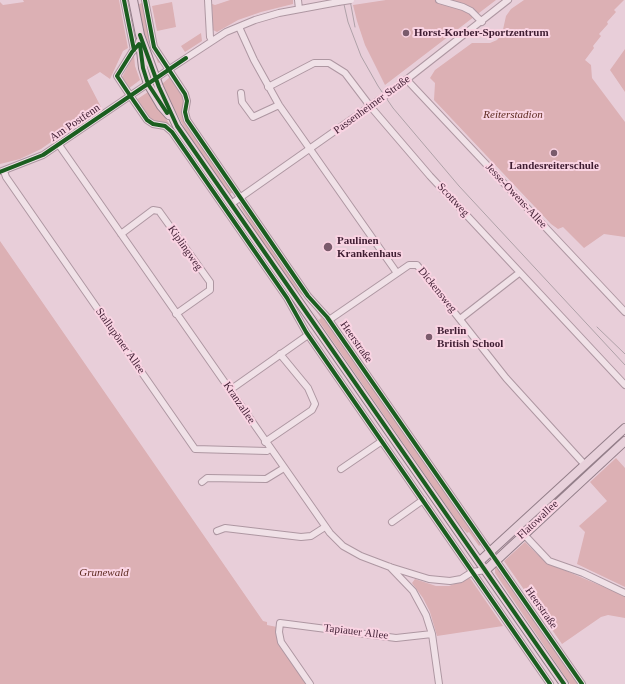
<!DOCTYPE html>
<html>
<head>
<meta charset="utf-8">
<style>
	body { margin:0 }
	canvas { display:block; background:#e8ced9 }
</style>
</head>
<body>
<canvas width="625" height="684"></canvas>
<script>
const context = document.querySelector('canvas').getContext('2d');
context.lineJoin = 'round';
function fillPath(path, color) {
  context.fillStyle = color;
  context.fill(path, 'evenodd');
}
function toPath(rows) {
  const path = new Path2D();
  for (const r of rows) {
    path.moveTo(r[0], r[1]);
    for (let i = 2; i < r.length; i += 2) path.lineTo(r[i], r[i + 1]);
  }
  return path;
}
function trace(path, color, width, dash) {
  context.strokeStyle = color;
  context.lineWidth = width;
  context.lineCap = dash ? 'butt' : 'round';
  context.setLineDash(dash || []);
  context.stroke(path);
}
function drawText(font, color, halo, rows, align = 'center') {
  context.font = font + ' Georgia,serif';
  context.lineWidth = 4;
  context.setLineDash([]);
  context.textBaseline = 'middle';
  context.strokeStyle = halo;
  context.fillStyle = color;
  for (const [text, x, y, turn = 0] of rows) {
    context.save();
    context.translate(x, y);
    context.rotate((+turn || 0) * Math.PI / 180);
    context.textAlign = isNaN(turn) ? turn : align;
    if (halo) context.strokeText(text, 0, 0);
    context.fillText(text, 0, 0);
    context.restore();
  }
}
fillPath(toPath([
	[23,0,119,0,128,48,123,51,110,79,100,72,87,80,101,107,41,149,20,159,0,164,0,2,3,5,24,2],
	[230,0,293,0,293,4,261,12,238,20,217,32,213,30,212,4,215,5],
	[386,0,496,0,385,85,365,45,357,21,353,5],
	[524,0,624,0,614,10,616,12,607,22,608,24,599,34,601,36,593,46,594,48,585,60,591,65,592,78,625,122,625,237,604,234,584,248,563,227,558,229,551,224,434,100,435,83,430,78,435,70,472,43,490,43,497,40,502,34,506,16,511,9],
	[143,2,160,62,158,63,151,43,149,44,144,32,138,5],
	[172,2,176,27,157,31,152,6],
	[201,33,202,41,185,52,181,46],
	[625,49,625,92,610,70],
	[134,55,135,66,140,80,128,89,122,77],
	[170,77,184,98,183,112,234,191,230,194,186,131,176,112,162,84],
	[147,90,149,91,157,106,248,236,171,129,149,119,136,100,148,92],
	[243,204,320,309,483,543,479,546,469,532,467,533,459,524,321,324,312,310,319,320,321,318,304,294,302,295,296,289,256,232,240,206],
	[0,241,263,621,267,622,267,625,277,627,277,640,307,684,0,684],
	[616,458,625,468,625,587,577,564,585,532,579,526,607,501,590,482],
	[525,542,537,554,550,564,625,596,625,618,608,615,601,617,562,644,504,561],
	[497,565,580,684,570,684,495,573,495,567],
	[470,578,503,626,437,636,430,612,423,598,412,583,415,579,436,586,449,586]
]), '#dcb0b4');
const minor = toPath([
	[124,0,134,50],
	[145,0,154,47,185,94,187,101,185,112,187,120,308,296,327,317,582,684],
	[208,0,210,37,212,41],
	[298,0,299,9],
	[439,0,463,7,471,11,482,22],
	[239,27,254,60,279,105,397,273],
	[139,44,132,52,117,76,127,91,147,120,153,124,165,126,172,132,287,298,306,332,550,684],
	[407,80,625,312],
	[268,87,314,63,329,63,345,73,370,106,430,176,625,385],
	[397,87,508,0],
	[241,93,242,102,253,117,279,105],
	[59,145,330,533,343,546,361,556,390,567,429,579,450,581,461,579,472,572,486,570],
	[2,171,43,155,165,72,226,32,255,20,279,13,338,2],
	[4,171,6,177,195,449,267,451,270,449],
	[231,204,379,100],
	[121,234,153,210,159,211,210,282,210,290,176,314],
	[460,319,519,273],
	[329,320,409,265,417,265,506,378,585,465],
	[230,390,308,335],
	[265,442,312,410,315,404,308,388,280,354],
	[341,469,382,441],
	[202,482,207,478,266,479,284,468],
	[392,522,423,500],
	[517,527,549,561,583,573,625,593],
	[217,531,225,528,301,537,311,536,325,527],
	[390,567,413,591,426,615,432,634,439,684],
	[310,684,281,642,279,632,280,623,396,638,432,634]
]);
const major = toPath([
	[133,0,140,35,159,87,177,126,564,684],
	[140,42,143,68,148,84,161,106,169,115],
	[480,561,625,428],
	[486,570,625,441]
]);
trace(minor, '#ae97a2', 8);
trace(major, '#937e89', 10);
trace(minor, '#f0e1e7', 6);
trace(major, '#e8d1db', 8);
trace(toPath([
	[343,0,348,22,361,56,378,86,393,108,459,186,625,365],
	[350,0,355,27],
	[597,327,625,354]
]), '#afa1a8', 1);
const minorBridge = toPath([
	[338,2,351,0],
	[379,100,397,87]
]);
trace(minorBridge, '#ae97a2', 8, []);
trace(minorBridge, '#f0e1e7', 6);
trace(toPath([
	[124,0,134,50],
	[145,0,154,47,185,94,187,101,185,112,187,120,308,296,327,317,582,684],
	[140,35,159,87,177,126,564,684],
	[139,44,132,52,117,76,127,91,147,120,153,124,165,126,172,132,287,298,306,332,550,684],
	[140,45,143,68,148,84,167,113],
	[0,172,43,155,186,58]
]), '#1b5e20', 4);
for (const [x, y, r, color] of [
	[406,33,4,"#7a5b6c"],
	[554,153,4,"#7a5b6c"],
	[328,247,5,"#7a5b6c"],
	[429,337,4,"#7a5b6c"]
]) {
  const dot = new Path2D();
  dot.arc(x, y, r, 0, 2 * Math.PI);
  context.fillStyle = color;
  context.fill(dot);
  trace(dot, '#fad4e3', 1.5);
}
drawText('bold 11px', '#3f1d32', '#fad4e3', [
	["Horst-Korber-Sportzentrum",414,33],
	["Landesreiterschule",554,166,"center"],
	["Paulinen",337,241],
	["Krankenhaus",337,254],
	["Berlin",437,331],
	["British School",437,344]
], 'left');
drawText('11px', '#3f1d32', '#fad4e3', [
	["Passenheimer Straße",372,105,-36],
	["Am Postfenn",75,123,-34],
	["Jesse-Owens-Allee",516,196,47],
	["Scottweg",453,200,47],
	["Kiplingweg",185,248,55],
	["Dickensweg",437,290,51],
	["Stallupöner Allee",120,341,55],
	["Heerstraße",356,342,55],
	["Kranzallee",239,403,56],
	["Flatowallee",538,520,-43],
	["Heerstraße",541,608,55],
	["Tapiauer Allee",356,632,7]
]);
drawText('italic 11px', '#5e2b21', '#fad4e3', [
	["Reiterstadion",513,115],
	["Grunewald",104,573]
]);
</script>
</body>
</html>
